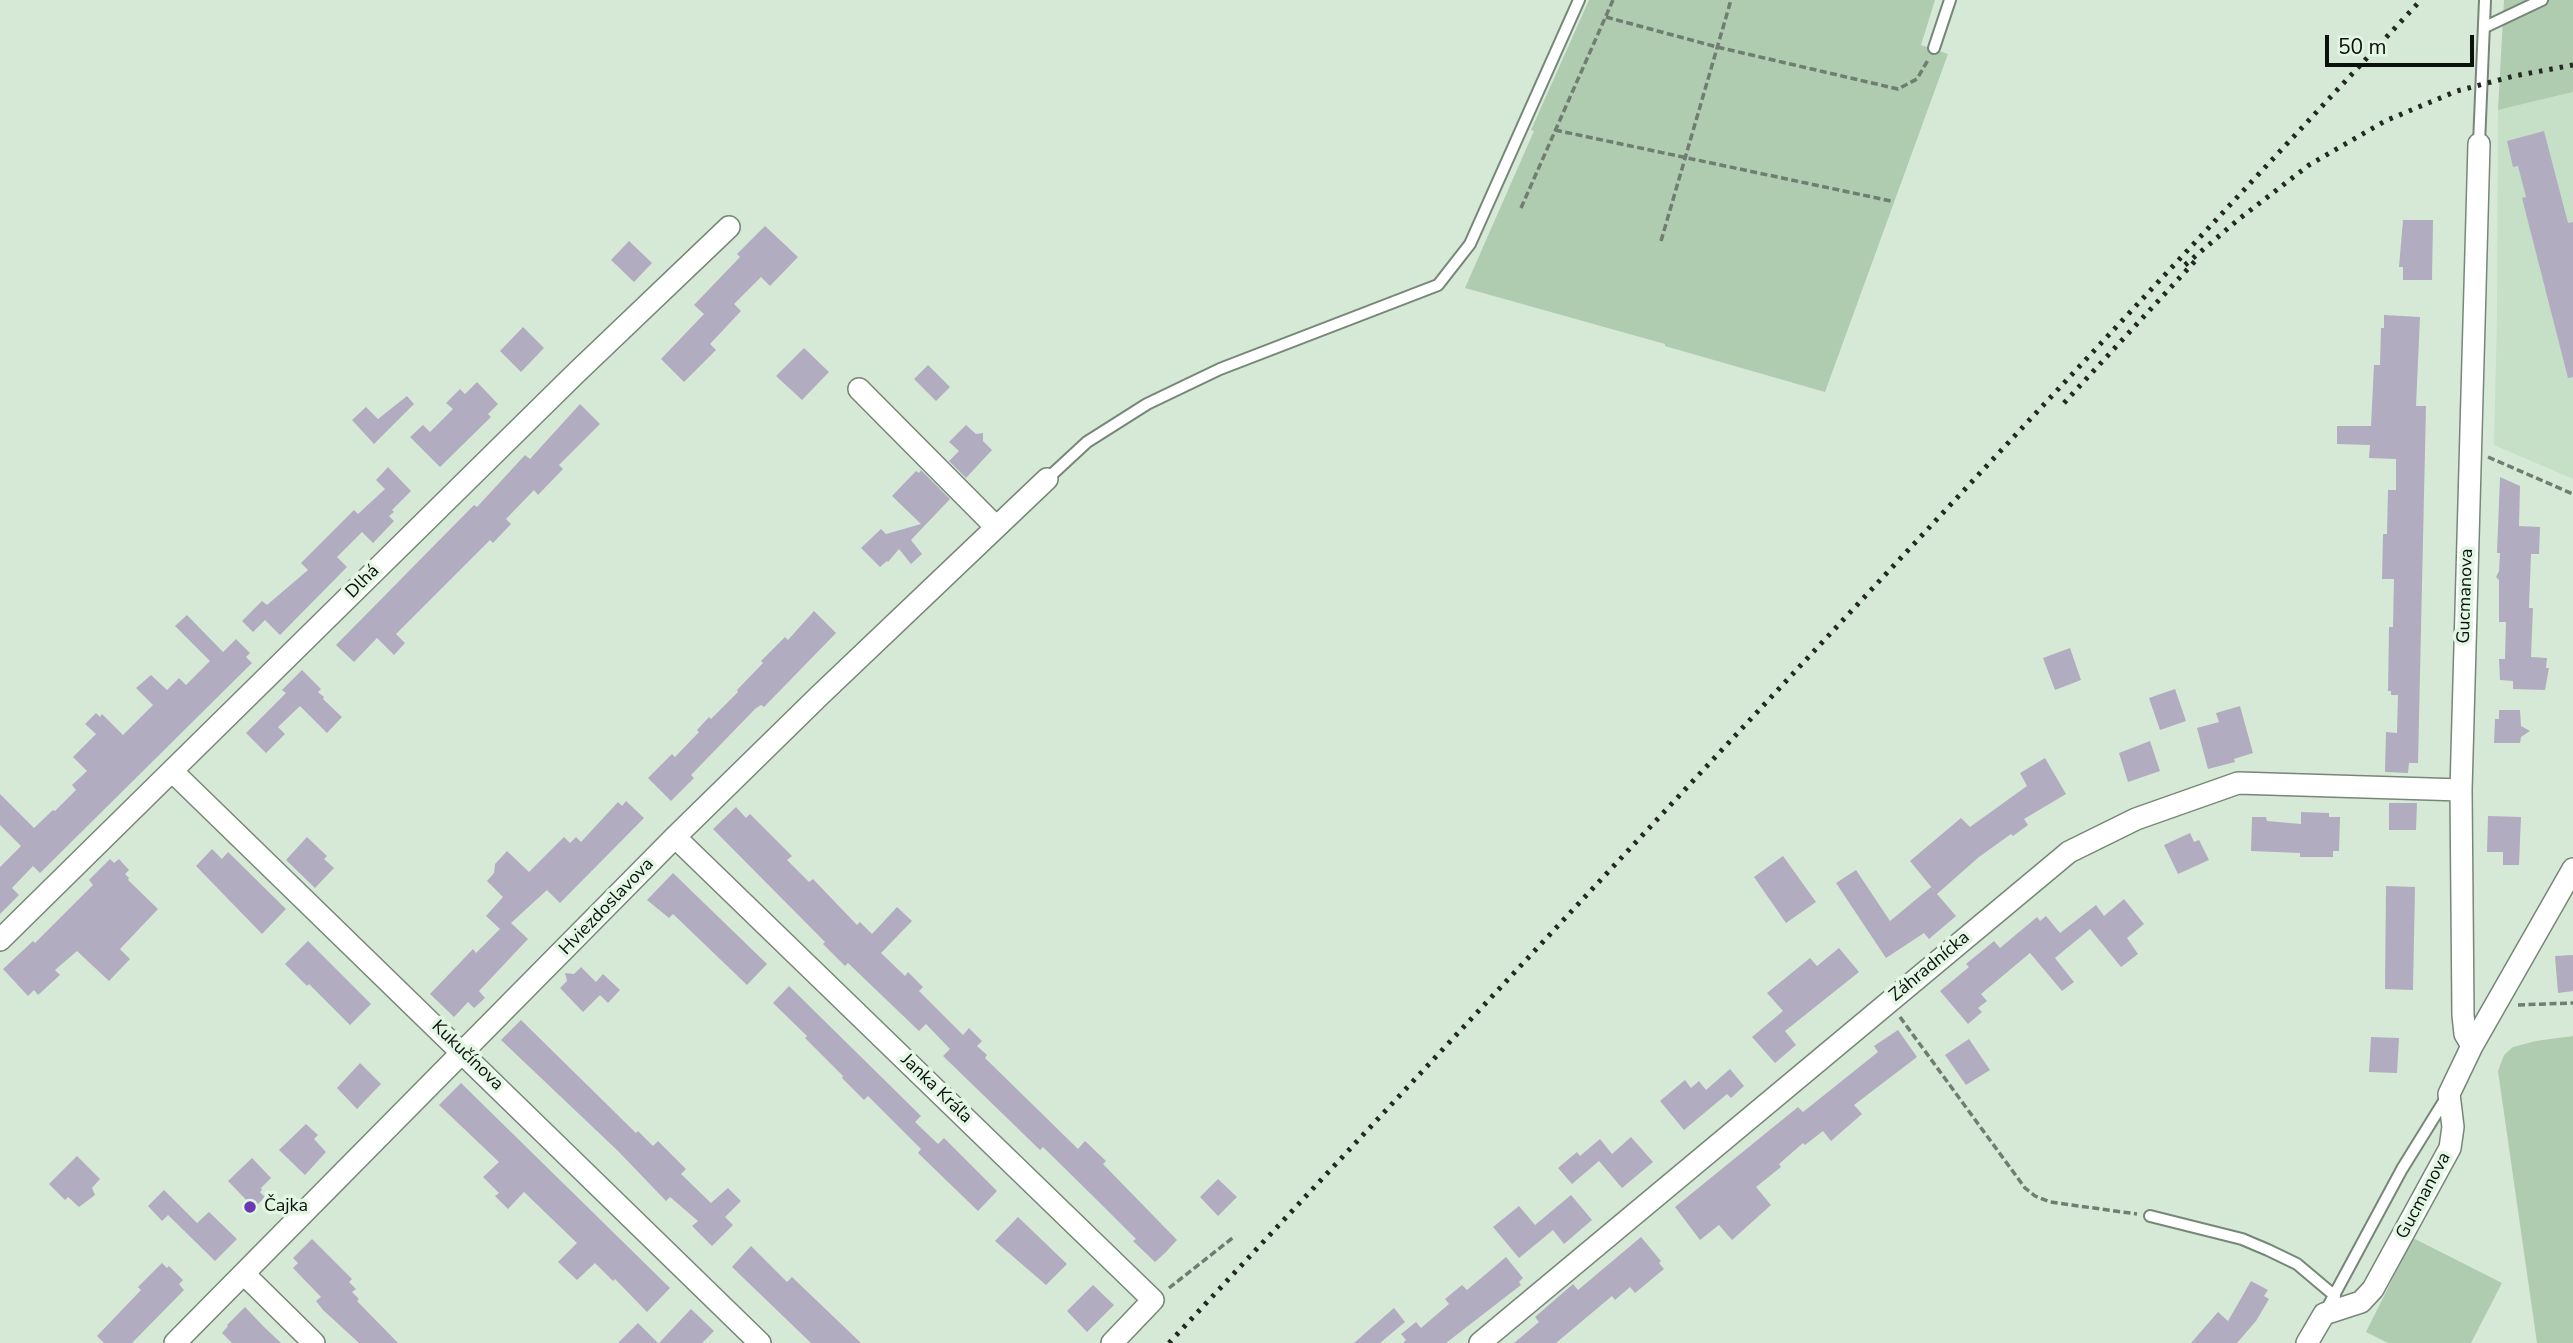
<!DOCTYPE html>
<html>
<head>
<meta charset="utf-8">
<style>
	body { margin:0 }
	#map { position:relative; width:2573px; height:1343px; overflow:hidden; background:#d6e9d7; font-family:"Nunito Sans",sans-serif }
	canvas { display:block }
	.scale { position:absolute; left:2325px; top:35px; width:149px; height:32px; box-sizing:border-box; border:4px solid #0a100a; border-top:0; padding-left:9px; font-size:21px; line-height:24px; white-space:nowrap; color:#0a100a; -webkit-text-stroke:5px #e3f6e4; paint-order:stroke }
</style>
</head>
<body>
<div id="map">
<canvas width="2573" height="1343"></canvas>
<div class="scale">50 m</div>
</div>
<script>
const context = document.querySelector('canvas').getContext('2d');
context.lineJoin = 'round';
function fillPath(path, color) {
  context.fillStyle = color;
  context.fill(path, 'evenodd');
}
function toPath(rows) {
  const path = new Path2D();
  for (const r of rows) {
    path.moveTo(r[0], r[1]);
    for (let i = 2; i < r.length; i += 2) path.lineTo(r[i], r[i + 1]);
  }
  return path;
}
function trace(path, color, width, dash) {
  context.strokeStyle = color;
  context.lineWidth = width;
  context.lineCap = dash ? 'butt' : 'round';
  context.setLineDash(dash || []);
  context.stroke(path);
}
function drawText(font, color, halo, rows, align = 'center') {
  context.font = font + ' "Nunito Sans",sans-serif';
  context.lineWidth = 7;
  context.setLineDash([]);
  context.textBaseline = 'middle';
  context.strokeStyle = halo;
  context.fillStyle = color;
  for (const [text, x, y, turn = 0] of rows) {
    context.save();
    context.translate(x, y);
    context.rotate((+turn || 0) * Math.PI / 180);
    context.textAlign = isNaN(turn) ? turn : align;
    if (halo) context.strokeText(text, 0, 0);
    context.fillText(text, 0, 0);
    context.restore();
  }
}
fillPath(toPath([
	[2573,92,2573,479,2494,445,2497,317,2498,110]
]), '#c6dfc7');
fillPath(toPath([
	[1589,0,1935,0,1921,45,1948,54,1825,392,1665,346,1665,344,1465,288,1534,131,1531,130],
	[2504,0,2573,0,2573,92,2498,110],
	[2573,1036,2573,1343,2537,1343,2498,1071,2504,1055,2513,1047,2536,1041],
	[2413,1238,2502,1283,2471,1343,2388,1343,2366,1332]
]), '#afcbb0');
fillPath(toPath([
	[2544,131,2568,223,2573,222,2573,377,2568,378,2522,198,2526,197,2518,166,2513,167,2507,141],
	[2403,220,2433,220,2432,280,2403,280,2403,267,2399,267],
	[765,226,798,257,770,286,761,277,734,304,741,311,710,344,716,350,684,382,661,359,704,314,694,305,740,257,737,254],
	[629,241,652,263,634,282,611,260],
	[2384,315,2420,317,2416,406,2426,406,2418,763,2409,763,2408,773,2385,772,2386,732,2397,733,2398,695,2391,695,2391,691,2388,691,2389,627,2393,627,2394,579,2382,579,2383,534,2387,534,2388,490,2396,490,2396,459,2369,458,2370,445,2337,444,2337,426,2371,426,2374,365,2380,365,2381,328,2384,328],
	[523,327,544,348,521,372,500,351],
	[804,348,829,372,802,400,776,376],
	[928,365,950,387,936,401,914,379],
	[477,382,498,404,488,414,491,417,440,467,410,437,423,425,430,432,453,409,446,403,460,389,465,394],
	[407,396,414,404,374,444,352,420,366,407,378,419],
	[580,404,600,424,559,465,563,469,538,495,534,490,506,519,511,524,493,543,490,540,396,634,405,643,394,655,377,638,354,662,336,645,474,505,477,507,525,455,530,459],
	[966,425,976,434,983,433,983,441,992,450,966,478,949,461,959,451,949,442],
	[388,467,411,491,392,510,394,512,389,516,394,521,373,543,362,532,337,557,347,567,280,635,265,620,253,632,242,621,262,601,267,605,308,570,301,563,354,510,358,514,385,489,376,480],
	[921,470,950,499,911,540,922,554,911,564,899,549,888,562,887,561,880,567,861,548,881,529,886,534,921,524,892,496,916,471,919,473],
	[2500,477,2520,486,2519,526,2540,527,2539,554,2531,554,2529,608,2533,608,2531,657,2547,658,2546,668,2549,668,2545,690,2513,689,2513,681,2500,680,2499,659,2505,659,2506,622,2499,622,2499,580,2496,577,2499,571,2500,553,2497,553],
	[814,611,836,633,764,707,761,705,755,709,691,775,694,778,671,801,648,778,672,754,675,757,699,732,697,730,709,717,711,719,738,692,737,690,763,663,761,661,785,637,788,640],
	[187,615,223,652,236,639,250,653,246,657,252,663,40,873,33,866,12,888,19,895,0,914,0,867,21,846,0,825,0,794,34,828,53,810,55,811,76,790,72,785,87,771,73,757,96,734,85,724,96,713,100,717,102,714,123,735,153,705,136,688,151,675,167,690,179,678,186,685,210,661,175,626],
	[2070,648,2081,680,2055,690,2043,658],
	[302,670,321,689,318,692,324,697,323,699,342,717,327,733,300,706,278,727,285,734,266,753,246,733,286,693,282,690],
	[2175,689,2186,721,2160,730,2149,698],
	[2240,706,2253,753,2234,759,2235,762,2208,769,2197,728,2219,722,2216,713],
	[2499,710,2520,710,2521,726,2530,731,2521,737,2520,743,2494,743,2495,719,2499,719],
	[2150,741,2160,771,2128,782,2119,753],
	[2045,758,2066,794,2024,819,2028,825,2013,836,2011,834,1979,857,1937,894,1910,861,1961,818,1970,827,2027,786,2020,773],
	[626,801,644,818,560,903,547,890,511,923,528,939,479,991,485,998,474,1008,468,1002,454,1017,430,994,473,949,476,953,500,929,486,916,503,897,487,881,494,873,495,864,507,851,529,872,564,837,570,843,576,837,581,842,618,802,622,806],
	[2389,803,2417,803,2416,830,2389,830],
	[736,807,746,818,750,814,792,856,787,860,809,882,813,879,857,925,860,922,872,934,897,907,912,921,881,953,905,976,908,972,923,987,919,991,963,1035,969,1028,982,1041,977,1046,987,1055,985,1058,1078,1149,1085,1141,1106,1161,1103,1164,1177,1240,1165,1253,1155,1262,1133,1241,1136,1239,1100,1203,1043,1147,1040,1150,943,1056,950,1049,926,1024,919,1031,848,963,845,966,823,944,825,942,713,829],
	[2301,812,2329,813,2329,817,2340,817,2339,851,2333,851,2333,857,2300,857,2300,853,2251,851,2252,817,2266,817,2267,821,2301,824],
	[2488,816,2521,817,2519,865,2503,865,2503,852,2487,852],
	[2190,833,2194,842,2199,840,2209,860,2178,874,2164,845],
	[307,837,327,856,324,859,334,868,315,888,286,860],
	[212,849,222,859,228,852,286,909,262,934,196,866],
	[1783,856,1816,902,1786,923,1754,877],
	[110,859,114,863,119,859,129,870,125,874,129,878,128,880,158,909,120,949,130,959,109,981,77,951,55,970,60,975,38,995,34,990,28,996,3,969,33,941,35,943,93,885,89,880],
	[1856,870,1890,921,1931,887,1956,916,1929,939,1924,933,1886,958,1836,883],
	[673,873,767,964,747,985,673,914,669,918,647,900],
	[2386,886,2415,887,2413,990,2385,989],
	[2124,899,2144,924,2127,938,2138,954,2121,967,2090,929,2055,958,2074,982,2062,991,2030,953,1981,994,1987,1001,1978,1008,1982,1012,1968,1024,1940,991,1969,967,1966,964,1994,941,2000,948,2037,917,2040,921,2046,916,2060,933,2096,905,2104,916],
	[308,941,371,1004,350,1025,309,984,307,986,285,964],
	[1839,948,1859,972,1785,1031,1796,1045,1775,1063,1752,1037,1783,1011,1767,993,1810,958,1817,966],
	[2573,955,2573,991,2558,993,2555,956],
	[581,967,596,982,603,974,620,990,608,1003,600,995,583,1012,560,988,567,981,565,973,574,974],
	[789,986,921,1116,915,1122,938,1144,944,1138,997,1191,978,1211,918,1153,921,1149,868,1096,864,1100,842,1078,843,1076,805,1038,807,1036,773,1003],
	[521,1020,636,1133,638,1131,653,1146,658,1141,686,1169,681,1174,711,1203,728,1188,741,1201,725,1217,733,1225,712,1246,692,1226,698,1221,670,1197,666,1201,618,1151,501,1040],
	[1898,1030,1917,1057,1854,1105,1862,1114,1831,1141,1823,1131,1805,1145,1803,1143,1779,1164,1781,1167,1756,1187,1771,1205,1732,1240,1719,1225,1700,1240,1675,1207,1798,1107,1803,1112,1878,1052,1874,1046],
	[2371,1037,2399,1038,2397,1073,2369,1072],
	[1969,1039,1990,1070,1966,1085,1945,1055],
	[360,1063,381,1084,357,1109,337,1088],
	[1730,1069,1744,1086,1731,1098,1727,1094,1684,1130,1660,1101,1685,1080,1691,1088,1699,1081,1706,1090],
	[461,1083,670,1288,647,1312,615,1279,613,1281,595,1263,577,1280,558,1262,577,1243,524,1192,508,1209,495,1196,499,1193,483,1177,499,1162,439,1105],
	[306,1124,318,1135,314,1139,326,1152,305,1175,279,1150],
	[1631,1137,1653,1162,1622,1188,1599,1161,1572,1184,1558,1168,1577,1152,1580,1156,1600,1139,1612,1154],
	[77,1156,100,1179,92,1188,95,1195,79,1207,68,1197,65,1200,49,1184],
	[252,1158,271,1178,261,1188,262,1190,260,1192,265,1197,254,1208,228,1181],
	[1218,1179,1237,1197,1218,1216,1200,1197],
	[164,1190,197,1223,209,1212,237,1239,215,1261,168,1215,162,1221,148,1206],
	[1571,1195,1592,1220,1564,1244,1553,1230,1519,1258,1493,1227,1519,1206,1535,1225],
	[1018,1217,1067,1264,1046,1285,995,1241],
	[1641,1237,1661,1261,1659,1263,1664,1269,1635,1293,1630,1287,1615,1300,1612,1296,1556,1343,1514,1343,1539,1322,1535,1317,1573,1284,1578,1290],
	[312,1239,352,1279,349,1282,356,1289,352,1292,359,1299,357,1301,398,1343,359,1343,323,1310,316,1301,321,1297,293,1268,298,1263,293,1258],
	[751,1246,787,1282,792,1277,861,1343,811,1343,732,1267],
	[1506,1257,1523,1278,1519,1282,1521,1285,1446,1343,1403,1343,1406,1340,1401,1334,1416,1322,1421,1328,1449,1304,1445,1299,1462,1285,1467,1290],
	[162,1263,167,1268,169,1266,183,1280,179,1284,184,1290,132,1343,104,1343,97,1336,141,1290,138,1287],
	[2251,1281,2268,1290,2264,1296,2269,1299,2256,1321,2237,1343,2191,1343,2218,1312,2228,1321],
	[1093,1285,1114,1305,1087,1332,1067,1311],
	[245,1307,263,1326,281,1343,232,1343,222,1333,228,1326,227,1325],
	[1394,1308,1405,1322,1380,1343,1354,1343],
	[691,1309,714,1331,702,1343,659,1343],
	[638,1323,658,1343,618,1343]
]), '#b2acc1');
const lane = toPath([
	[2485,27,2542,0],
	[1934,48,1950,0],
	[2479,144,2485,0],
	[1047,479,1087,442,1147,404,1220,369,1438,285,1470,244,1579,0],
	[2150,1216,2242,1239,2268,1250,2297,1264,2335,1296],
	[2325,1312,2402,1169,2446,1098]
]);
const street = toPath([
	[859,389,996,527],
	[172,771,760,1343],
	[675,837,1153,1300,1112,1343],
	[0,940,575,374,729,227],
	[2472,1046,2573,869],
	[244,1274,314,1343],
	[175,1343,675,837,819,696,1047,479],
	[1480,1343,2069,852,2136,819,2238,783,2461,790],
	[2307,1343,2324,1314,2361,1302,2373,1289,2450,1148,2453,1127,2449,1094,2472,1046,2465,1034,2463,1015,2461,790,2479,144]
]);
trace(lane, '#768777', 14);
trace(street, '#768777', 24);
trace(toPath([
	[1606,17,1717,47,1898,89,1917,79,1928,60],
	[1555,130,1891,201],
	[1521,208,1613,0],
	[1661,241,1731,0],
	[2488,457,2573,494],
	[2518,1005,2573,1003],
	[1900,1017,2025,1188,2035,1196,2050,1202,2137,1214],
	[1169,1288,1235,1236]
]), '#707d71', 3.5, [7, 3.5]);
trace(lane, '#fff', 10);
trace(street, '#fff', 21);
trace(toPath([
	[2185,265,2239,219,2309,165,2385,121,2457,91,2514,76,2573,65],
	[2064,403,2196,260],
	[1169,1343,2421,0]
]), '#222922', 5, [3.5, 7]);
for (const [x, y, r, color] of [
	[250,1207,7,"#6b39b1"]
]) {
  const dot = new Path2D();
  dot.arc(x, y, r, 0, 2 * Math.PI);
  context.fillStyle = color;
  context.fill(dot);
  trace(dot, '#e3f6e4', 2.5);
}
drawText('18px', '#0a100a', '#e3f6e4', [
	["Dlhá",363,582,-45],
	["Gucmanova",2466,596,-88],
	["Hviezdoslavova",607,907,-46],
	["Záhradnícka",1930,967,-40],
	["Kukučínova",467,1056,44],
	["Janka Kráľa",936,1089,44],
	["Gucmanova",2424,1196,-62]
]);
drawText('18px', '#0a100a', '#e3f6e4', [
	["Čajka",264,1207]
], 'left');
</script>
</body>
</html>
